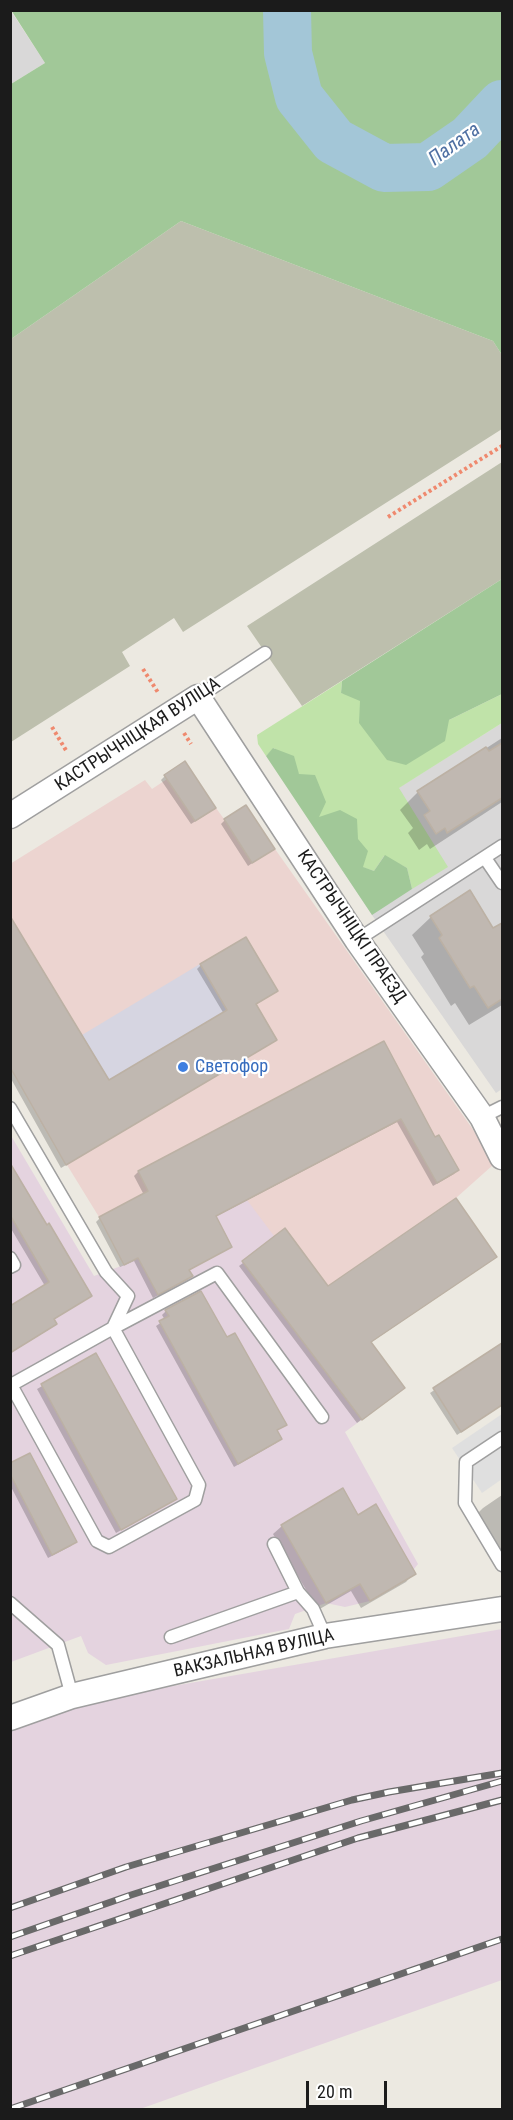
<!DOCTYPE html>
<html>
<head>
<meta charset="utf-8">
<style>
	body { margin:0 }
	#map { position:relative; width:513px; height:2120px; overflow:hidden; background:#ece9e1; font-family:"Roboto Condensed",sans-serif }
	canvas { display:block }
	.frame { position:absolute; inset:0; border:12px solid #1b1b1b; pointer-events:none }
	.scale { position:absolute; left:306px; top:2081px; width:81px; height:27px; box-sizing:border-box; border:3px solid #1b1b1b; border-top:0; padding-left:8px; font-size:18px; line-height:21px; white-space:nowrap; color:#1b1b1b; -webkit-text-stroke:4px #fff; paint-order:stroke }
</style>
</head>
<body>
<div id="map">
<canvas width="513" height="2120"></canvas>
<div class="frame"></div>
<div class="scale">20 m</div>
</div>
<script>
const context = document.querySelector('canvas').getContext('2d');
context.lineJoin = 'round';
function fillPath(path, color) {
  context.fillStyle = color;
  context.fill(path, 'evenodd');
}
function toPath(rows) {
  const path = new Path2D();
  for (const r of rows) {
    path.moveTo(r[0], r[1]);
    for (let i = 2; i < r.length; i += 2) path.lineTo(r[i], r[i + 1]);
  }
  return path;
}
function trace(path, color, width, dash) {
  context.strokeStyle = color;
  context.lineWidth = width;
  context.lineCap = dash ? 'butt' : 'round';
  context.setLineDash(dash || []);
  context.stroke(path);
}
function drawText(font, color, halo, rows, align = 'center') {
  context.font = font + ' "Roboto Condensed",sans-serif';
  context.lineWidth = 4.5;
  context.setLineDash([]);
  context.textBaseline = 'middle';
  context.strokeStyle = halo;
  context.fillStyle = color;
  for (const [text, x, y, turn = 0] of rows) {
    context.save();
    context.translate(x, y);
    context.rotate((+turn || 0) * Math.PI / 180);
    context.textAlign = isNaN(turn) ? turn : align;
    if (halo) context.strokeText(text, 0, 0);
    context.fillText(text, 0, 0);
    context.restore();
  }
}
fillPath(toPath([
	[11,11,45,63,11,84],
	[502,723,502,1089,496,1093,372,915,320,837]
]), '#d9d8d8');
fillPath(toPath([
	[167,779,216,808,224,819,246,805,275,849,474,1131,493,1165,456,1198,354,1268,330,1288,274,1237,216,1216,99,1217,40,1121,42,1120,11,1067,10,864,145,780,152,789]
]), '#ecd4d0');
fillPath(toPath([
	[10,1134,94,1276,124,1265,247,1200,274,1236,285,1228,405,1388,345,1432,418,1564,414,1569,416,1574,370,1601,345,1607,326,1603,295,1614,289,1629,106,1665,88,1653,81,1636,11,1662],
	[502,1629,502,1980,140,2109,11,2110,11,1725,69,1704]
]), '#e4d3df');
fillPath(toPath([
	[181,221,493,341,502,355,502,429,183,632,174,618,122,652,130,666,11,742,11,339],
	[502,462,502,579,302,706,247,626]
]), '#bdbfad');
fillPath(toPath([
	[342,681,341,693,449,720,502,694,502,723,399,788,448,867,412,889,407,868,384,856,374,871,362,867,319,818,299,774,274,748,266,756,258,744,257,735]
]), '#c0e3a9');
fillPath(toPath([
	[11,10,502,11,502,355,493,341,181,221,11,339,11,84,45,63],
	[502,579,502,694,449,720,445,741,406,765,387,760,359,723,360,701,341,693,342,681],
	[273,748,294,756,299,774,315,775,326,802,319,817,340,810,357,819,358,839,368,851,363,867,374,871,385,855,407,868,412,889,372,915,266,756]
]), '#a1c898');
fillPath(toPath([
	[502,1414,502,1479,482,1493,452,1448]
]), '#dfdfdf');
fillPath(toPath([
	[200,964,227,1010,109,1080,82,1035]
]), '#d6d5e1');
fillPath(toPath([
	[502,738,502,802,430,849,427,844,419,850,408,833,413,828,400,810,417,793],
	[165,776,210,812,191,824,161,780],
	[225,820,273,849,248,866,221,824],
	[431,917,493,930,497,928,502,936,502,1005,469,1025,455,1003,451,1006,421,957,424,954,412,935],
	[10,918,109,1082,224,1014,197,969,201,965,276,991,255,1005,275,1040,61,1168,10,1077],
	[384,1043,435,1139,457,1170,454,1174,433,1186,397,1122,215,1217,230,1246,188,1271,191,1276,187,1280,153,1298,134,1261,120,1267,96,1222,100,1218,144,1195,134,1176,138,1172],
	[10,1166,90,1296,53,1320,55,1324,51,1328,10,1353,10,1308,45,1286,10,1227],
	[285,1231,328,1288,491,1261,370,1343,399,1391,357,1423,239,1266],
	[166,1311,226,1339,285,1425,276,1431,280,1439,276,1443,234,1467,156,1326,165,1320,162,1315],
	[502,1345,502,1405,457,1435,430,1393],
	[96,1355,171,1502,116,1533,37,1389],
	[10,1465,75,1542,71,1546,48,1558,10,1485],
	[343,1491,358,1517,414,1573,406,1582,361,1608,351,1591,318,1610,273,1534,282,1526],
	[502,1495,502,1556,475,1516,483,1508]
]), '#0003');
trace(toPath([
	[287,10,288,53,299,97,334,141,384,168,428,167,470,138,502,104]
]), '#a3c6d7', 48);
const building = toPath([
	[502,743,502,798,447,833,445,828,436,834,424,815,430,811,417,791,486,747,489,751,502,743],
	[185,761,216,808,195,821,164,775,185,761],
	[246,805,275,849,252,863,224,819,246,805],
	[470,890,493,928,502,923,502,999,488,1008,474,986,470,988,439,938,442,935,430,916,470,890],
	[10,916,109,1080,227,1010,200,964,246,937,278,991,256,1004,277,1040,66,1165,10,1067,10,916],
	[384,1041,435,1137,439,1135,459,1170,437,1183,401,1119,216,1216,232,1247,189,1270,193,1276,158,1295,138,1258,124,1265,99,1217,148,1191,138,1171,384,1041],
	[10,1163,47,1225,49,1223,92,1296,54,1319,57,1324,10,1353,10,1306,49,1282,10,1215,10,1163],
	[456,1198,497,1257,371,1342,405,1388,362,1420,242,1261,285,1228,328,1286,456,1198],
	[201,1291,227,1337,235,1333,287,1425,277,1430,282,1439,238,1464,159,1321,169,1316,165,1310,201,1291],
	[502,1343,502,1405,461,1432,433,1388,502,1343],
	[96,1353,177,1499,121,1530,41,1384,96,1353],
	[30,1453,77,1542,52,1555,10,1474,10,1463,30,1453],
	[343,1488,358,1515,376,1504,416,1574,370,1601,360,1584,326,1603,281,1525,343,1488]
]);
fillPath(building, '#c0b8b1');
trace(building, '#bcb1a4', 1.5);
const service = toPath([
	[198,697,265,653],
	[485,858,502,883],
	[357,940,502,846],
	[10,1108,106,1272,128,1296,113,1328,199,1485,195,1500,109,1547,97,1541,11,1385,113,1328,217,1273,322,1417],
	[482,1117,502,1107],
	[10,1258,14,1265,10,1267],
	[502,1438,466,1462,465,1503,502,1565],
	[274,1544,298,1592,313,1609,325,1636],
	[10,1603,58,1645,72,1696],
	[171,1637,298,1592]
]);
const minor = toPath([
	[10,816,198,697,357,940,482,1117,502,1157],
	[10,1718,72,1696,325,1636,502,1609]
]);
trace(service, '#9f9f9f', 15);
trace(minor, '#9f9f9f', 27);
trace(toPath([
	[388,517,502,446],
	[143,669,159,694],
	[52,727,67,752],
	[184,733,191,744]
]), '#ef896e', 4, [3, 3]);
trace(service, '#fff', 12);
trace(minor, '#fff', 24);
const rail = toPath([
	[10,1908,126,1867,352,1800,389,1792,502,1773],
	[10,1937,131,1895,361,1821,502,1781],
	[10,1956,358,1838,502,1800],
	[10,2109,502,1939]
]);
trace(rail, '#696969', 7);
trace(rail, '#fff', 4.5, [14]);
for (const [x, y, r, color] of [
	[183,1067,6,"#3f7fe0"]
]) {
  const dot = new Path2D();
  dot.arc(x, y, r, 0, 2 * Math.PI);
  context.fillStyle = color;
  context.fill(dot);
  trace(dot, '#fff', 2);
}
drawText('18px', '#1b1b1b', '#fff', [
	["КАСТРЫЧНІЦКАЯ ВУЛІЦА",138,735,-33],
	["КАСТРЫЧНІЦКІ ПРАЕЗД",351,927,56],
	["ВАКЗАЛЬНАЯ ВУЛІЦА",254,1654,-13]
]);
drawText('18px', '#366cbe', '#fff', [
	["Светофор",195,1067]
], 'left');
drawText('italic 20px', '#4f70a3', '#fff', [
	["Палата",455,145,-36]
]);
</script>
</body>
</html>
